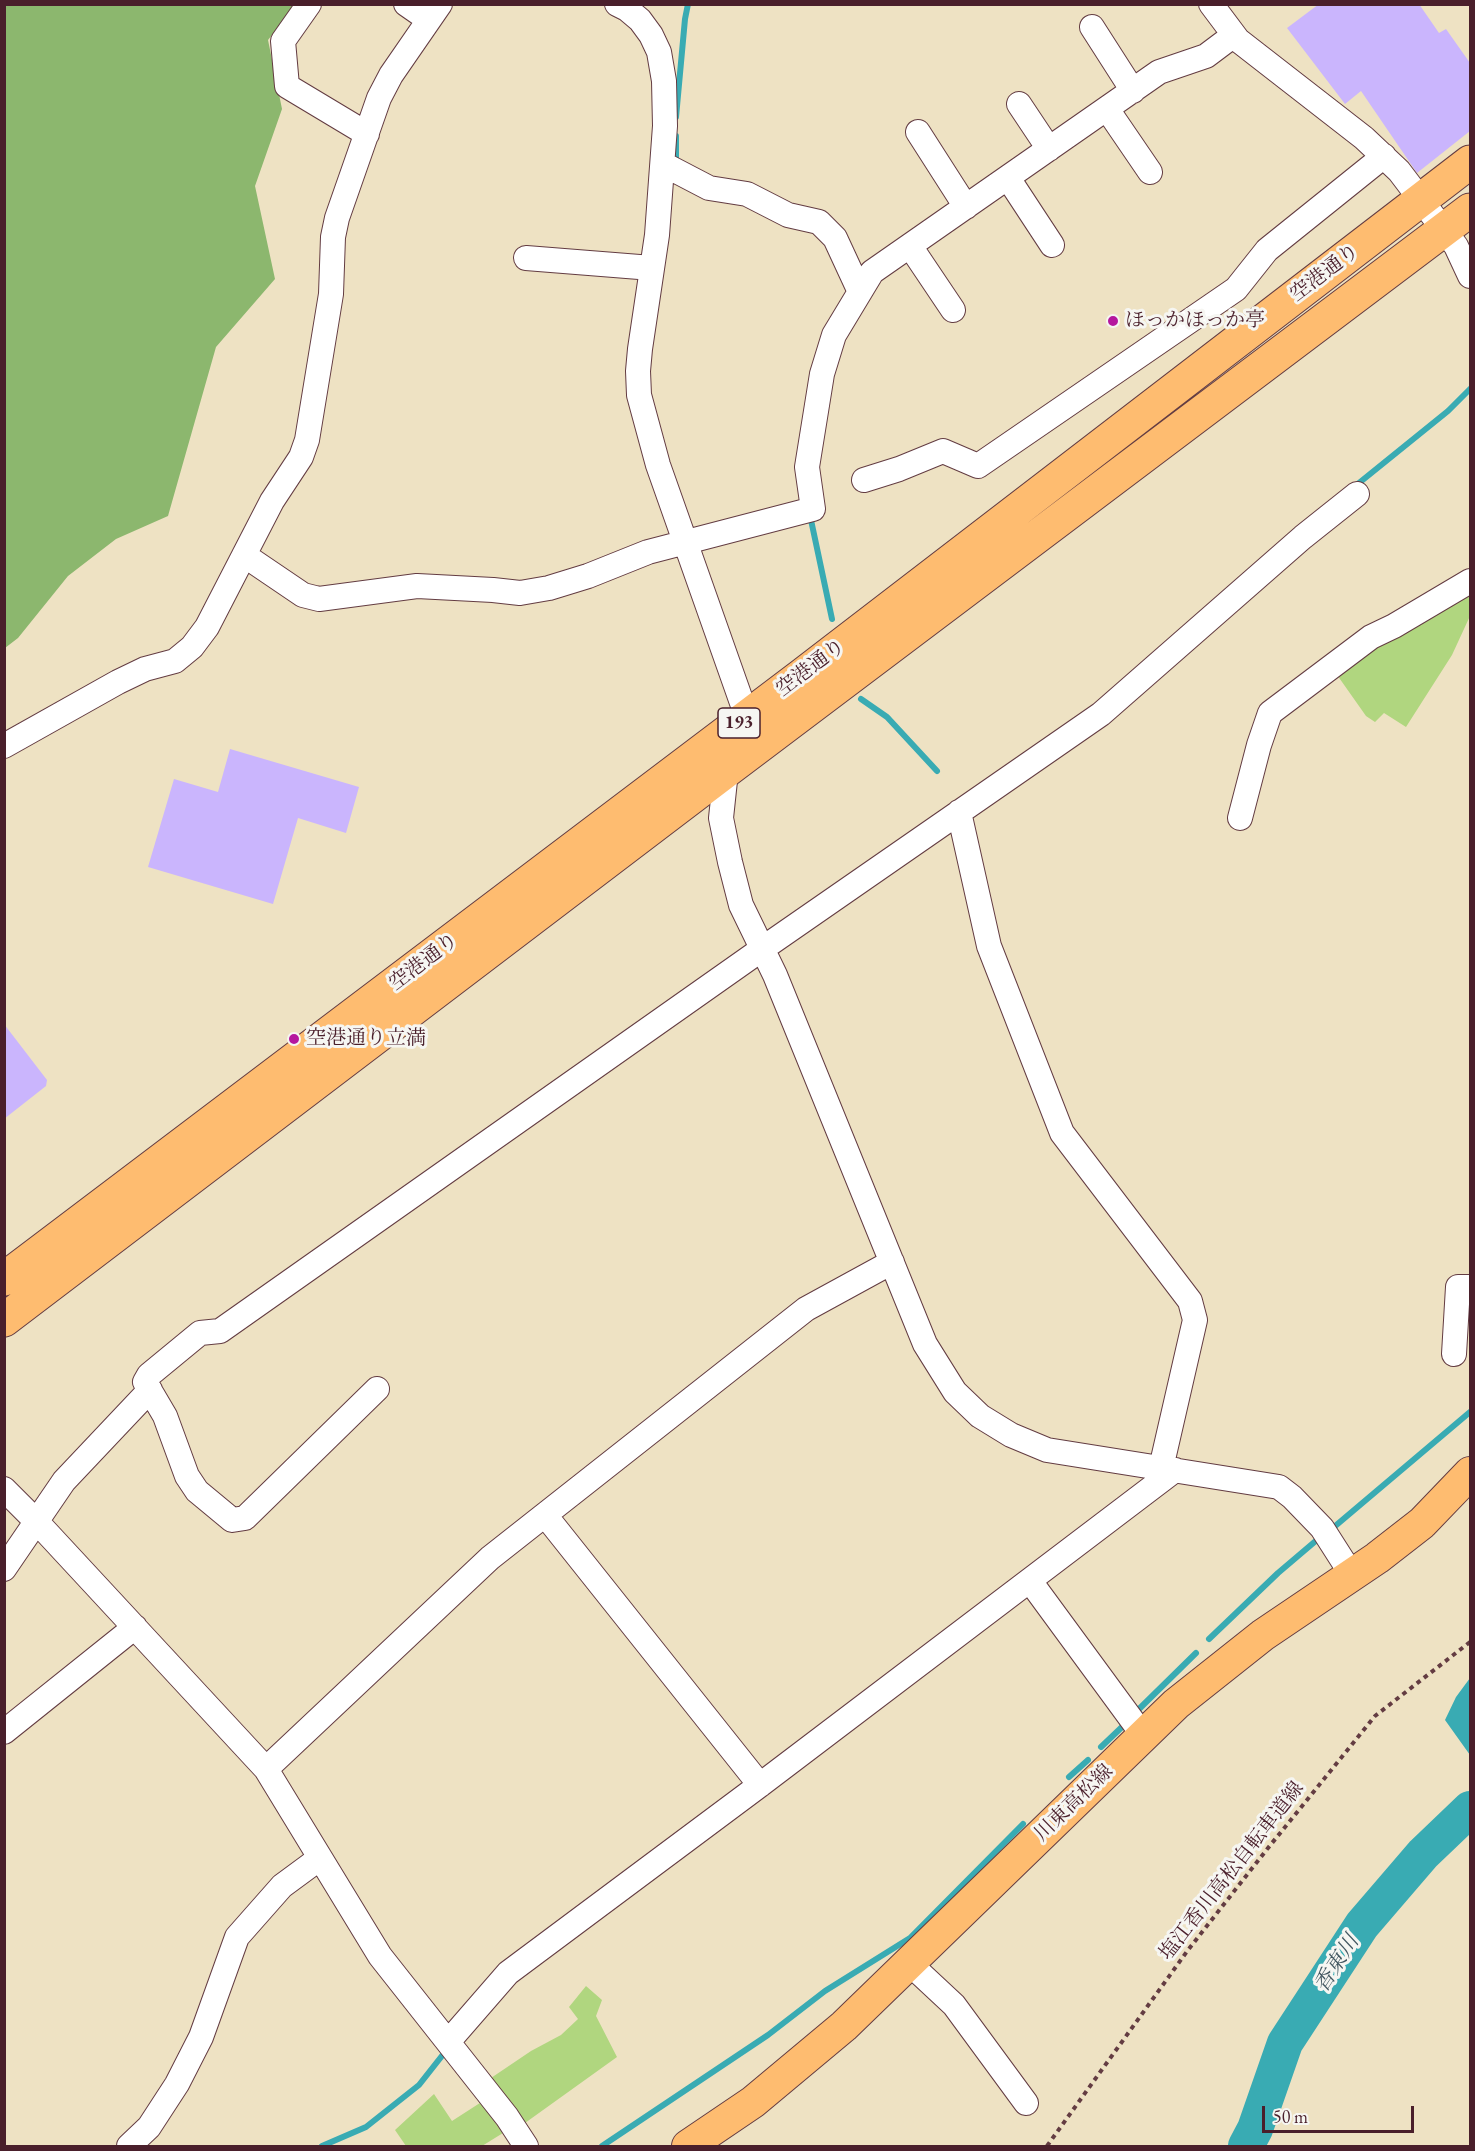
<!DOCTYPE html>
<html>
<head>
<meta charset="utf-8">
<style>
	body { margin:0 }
	#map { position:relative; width:1475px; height:2151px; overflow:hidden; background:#eee2c3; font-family:"EB Garamond",serif }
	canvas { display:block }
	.frame { position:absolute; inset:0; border:6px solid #4a1f2b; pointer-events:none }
	.scale { position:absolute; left:1262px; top:2106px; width:152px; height:27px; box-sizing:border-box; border:3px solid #4a1f2b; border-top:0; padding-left:8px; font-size:18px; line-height:21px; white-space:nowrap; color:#4a1f2b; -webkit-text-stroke:4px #f6f6f2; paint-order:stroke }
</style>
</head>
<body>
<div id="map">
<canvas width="1475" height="2151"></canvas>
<div class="frame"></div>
<div class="scale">50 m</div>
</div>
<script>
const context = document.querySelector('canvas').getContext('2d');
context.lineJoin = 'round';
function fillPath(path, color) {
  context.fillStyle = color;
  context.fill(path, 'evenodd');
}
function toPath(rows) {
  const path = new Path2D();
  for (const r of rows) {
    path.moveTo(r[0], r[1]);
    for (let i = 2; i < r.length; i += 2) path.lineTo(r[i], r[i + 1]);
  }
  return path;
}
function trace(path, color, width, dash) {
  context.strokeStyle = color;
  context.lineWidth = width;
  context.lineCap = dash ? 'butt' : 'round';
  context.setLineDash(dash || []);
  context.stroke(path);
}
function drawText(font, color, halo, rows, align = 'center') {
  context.font = font + ' "EB Garamond","Noto Serif JP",serif';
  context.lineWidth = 6;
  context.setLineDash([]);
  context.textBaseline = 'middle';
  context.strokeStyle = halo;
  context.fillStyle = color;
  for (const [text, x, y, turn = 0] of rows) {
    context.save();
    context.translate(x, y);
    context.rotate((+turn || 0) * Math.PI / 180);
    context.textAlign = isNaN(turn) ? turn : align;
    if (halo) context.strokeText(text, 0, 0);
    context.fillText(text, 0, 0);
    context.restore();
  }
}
fillPath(toPath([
	[1470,588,1470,616,1452,655,1406,727,1384,713,1375,722,1366,716,1335,672],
	[586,1986,602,2000,596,2016,617,2057,525,2123,491,2078,531,2051,561,2035,578,2019,569,2007],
	[434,2094,452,2121,483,2101,503,2133,482,2146,406,2146,395,2130]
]), '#b0d67f');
fillPath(toPath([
	[5,5,295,5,268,40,282,109,255,186,275,279,216,347,168,516,116,539,68,576,18,638,5,648]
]), '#8cb76e');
fillPath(toPath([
	[1470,1678,1470,1755,1445,1720,1456,1697],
	[1265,2097,1257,2132,1251,2146,1229,2146]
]), '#39abb3');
trace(toPath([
	[676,117,685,19,688,4],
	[676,136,676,160,679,164],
	[1354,487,1448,411,1470,389],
	[811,520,832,619],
	[861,699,887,717,937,771],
	[1334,1527,1470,1412],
	[1209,1639,1278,1573,1318,1539],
	[1137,1711,1196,1653],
	[1101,1747,1122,1727],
	[1069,1777,1088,1760],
	[322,2146,366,2127,419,2085,445,2052,444,2050],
	[602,2146,768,2035,825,1991,910,1938,1023,1824]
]), '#39abb3', 6);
trace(toPath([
	[1246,2146,1255,2129,1285,2043,1362,1925,1423,1854,1470,1809]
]), '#39abb3', 36);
fillPath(toPath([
	[1319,4,1419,4,1439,33,1446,29,1470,63,1470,131,1417,173,1361,91,1345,104,1287,28],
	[230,749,359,787,346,833,298,818,273,904,148,867,174,779,218,792],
	[4,1024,47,1080,46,1086,4,1119]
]), '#cab5fd');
const minor = toPath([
	[309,4,283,41,287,86,367,134],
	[406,4,429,20],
	[617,4,627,9,640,20,651,35,659,52,664,81,665,126,657,235,640,349,638,371,639,395,658,465,747,717,726,771,721,818,730,862,741,905,775,975,925,1344,955,1392,980,1416,1011,1435,1047,1450,1279,1487,1292,1497,1322,1528,1352,1575],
	[1211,4,1238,40,1364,138,1399,171,1456,246,1470,276],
	[1092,27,1133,91],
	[1019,104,1049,149],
	[1107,109,1150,172],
	[918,132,966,207],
	[663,164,709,188,747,194,788,215,819,222,835,238,860,292],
	[1008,178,1052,245],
	[910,246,953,310],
	[526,258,652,268],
	[864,480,899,469,943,451,978,466,1236,289,1267,250,1384,156],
	[244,555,303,595,319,599,417,586,493,590,520,593,549,588,588,576,648,552,813,509,807,467,822,374,834,335,872,272,1159,72,1206,56,1234,35],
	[4,746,118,682,145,669,175,661,192,647,207,627,272,501,301,457,307,440,331,294,333,237,337,218,379,98,391,75,440,4],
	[959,812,989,946,1062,1133,1190,1301,1195,1320,1161,1468],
	[1240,818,1259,745,1270,713,1371,637,1394,626,1470,581],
	[1454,1354,1458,1287,1470,1287],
	[377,1389,245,1518,232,1520,197,1491,187,1476,165,1416,145,1382,149,1375,200,1333,220,1331,762,949,1101,714,1303,537,1357,494],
	[4,1489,37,1522,266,1769,380,1956,507,2117,526,2146],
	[545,1515,760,1785],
	[4,1569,64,1481,150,1390],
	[1030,1581,1143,1735],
	[4,1732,135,1627],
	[266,1769,490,1558,806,1309,892,1262],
	[909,1963,954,2005,1026,2103],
	[448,2042,508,1973,760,1785,1175,1470],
	[129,2146,149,2127,177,2084,201,2037,237,1937,282,1886,320,1858]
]);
const major = toPath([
	[688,2146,753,2102,844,2026,1176,1704,1263,1635,1377,1558,1422,1523,1470,1473]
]);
const highway = toPath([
	[4,1279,801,676,1470,162],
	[4,1320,726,771,1470,210]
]);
trace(minor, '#633c42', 26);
trace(major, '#633c42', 34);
trace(highway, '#633c42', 35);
trace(toPath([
	[1047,2146,1188,1950,1268,1848,1375,1716,1470,1642]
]), '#633c42', 4, [4.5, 4.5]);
trace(minor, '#fff', 24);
trace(major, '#febc70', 32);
trace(highway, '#febc70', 33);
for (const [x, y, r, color] of [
	[1113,321,6,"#b5179e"],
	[294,1039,6,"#b5179e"]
]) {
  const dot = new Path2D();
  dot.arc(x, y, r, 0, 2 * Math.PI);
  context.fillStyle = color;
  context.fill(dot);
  trace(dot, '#f6f6f2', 2);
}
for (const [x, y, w] of [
	[739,723,42]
]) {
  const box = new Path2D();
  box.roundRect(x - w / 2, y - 15, w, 30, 4.5);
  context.fillStyle = '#f6f6f2';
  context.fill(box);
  trace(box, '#4a1f2b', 1.5);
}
drawText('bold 18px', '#4a1f2b', null, [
	["193",739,723]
]);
drawText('20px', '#4a1f2b', '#f6f6f2', [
	["空港通り",1325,273,-37],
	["空港通り",811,668,-37],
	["空港通り",424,962,-37],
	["川東高松線",1074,1803,-44],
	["塩江香川高松自転車道線",1232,1871,-52]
]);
drawText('20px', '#4a1f2b', '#f6f6f2', [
	["ほっかほっか亭",1125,321],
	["空港通り立満",306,1039]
], 'left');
drawText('italic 21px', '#435761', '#f6f6f2', [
	["香東川",1337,1964,-57]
]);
</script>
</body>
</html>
